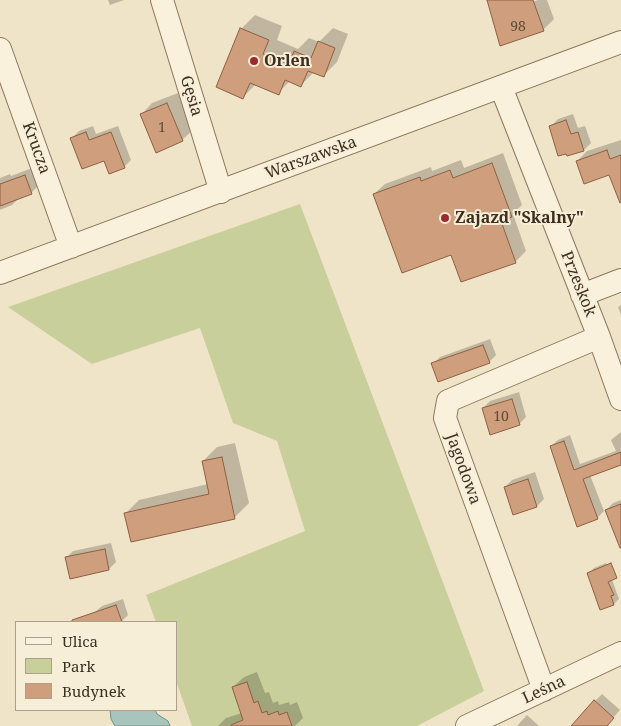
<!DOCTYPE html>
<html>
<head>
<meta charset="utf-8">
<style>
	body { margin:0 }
	#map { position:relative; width:621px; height:726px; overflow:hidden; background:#f0e4c8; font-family:"Noto Serif",serif }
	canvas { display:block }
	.legend { position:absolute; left:15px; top:621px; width:162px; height:90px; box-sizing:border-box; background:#f7eed8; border:1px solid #ada18e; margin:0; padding:6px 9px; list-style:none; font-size:15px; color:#3d2e20 }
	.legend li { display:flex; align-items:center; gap:10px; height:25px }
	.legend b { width:25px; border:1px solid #ada18e }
</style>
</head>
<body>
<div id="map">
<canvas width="621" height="726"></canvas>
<ul class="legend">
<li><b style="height:6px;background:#faf1dc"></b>Ulica</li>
<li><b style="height:14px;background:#c9cf9b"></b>Park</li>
<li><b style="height:14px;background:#cf9f7d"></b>Budynek</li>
</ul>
</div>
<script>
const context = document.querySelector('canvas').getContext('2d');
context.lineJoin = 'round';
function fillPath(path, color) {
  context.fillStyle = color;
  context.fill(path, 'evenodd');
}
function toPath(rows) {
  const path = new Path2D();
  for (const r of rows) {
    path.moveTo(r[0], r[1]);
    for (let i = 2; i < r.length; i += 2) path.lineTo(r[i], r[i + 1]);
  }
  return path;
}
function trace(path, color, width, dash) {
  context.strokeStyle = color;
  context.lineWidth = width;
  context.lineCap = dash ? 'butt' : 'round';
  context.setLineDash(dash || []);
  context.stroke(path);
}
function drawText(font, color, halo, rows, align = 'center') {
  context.font = font + ' "Noto Serif",serif';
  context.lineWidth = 4;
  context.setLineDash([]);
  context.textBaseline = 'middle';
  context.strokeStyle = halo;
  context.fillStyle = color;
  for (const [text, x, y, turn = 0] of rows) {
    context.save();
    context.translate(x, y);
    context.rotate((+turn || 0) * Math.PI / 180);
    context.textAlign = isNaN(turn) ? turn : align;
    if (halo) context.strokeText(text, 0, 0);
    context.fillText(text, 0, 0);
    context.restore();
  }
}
fillPath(toPath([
	[300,204,484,691,417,726,192,726,176,681,176,622,156,622,146,595,305,531,277,441,233,423,200,328,92,364,8,307]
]), '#c9cf9b');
const water = toPath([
	[110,710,155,710,157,714,168,721,170,726,115,726,111,719,110,710]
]);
fillPath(water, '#a9c4bc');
trace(water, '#6f938a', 1);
fillPath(toPath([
	[108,0,124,0,110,5],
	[538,0,547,0,554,19,543,30,501,45,493,22,504,12],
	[255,15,282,26,277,40,298,49,309,38,319,42,333,28,348,34,337,62,323,76,314,72,301,85,290,81,278,93,256,84,243,97,241,29],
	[178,93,193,130,182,140,142,114,152,103],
	[573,114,578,128,585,126,591,143,584,150,568,154,551,126,558,119],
	[93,126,96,134,118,126,131,160,124,167,105,159,72,138,79,131],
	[621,140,621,192,610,173,577,161,587,151],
	[503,153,522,205,513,214,526,251,515,262,452,254,374,194,385,184,431,167,432,171,461,160,464,168],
	[32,168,38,186,31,193,19,198,12,205,0,210,0,178,10,174,11,176],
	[621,305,621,315,618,307],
	[490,339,496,355,489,362,433,364,440,357],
	[519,392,526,417,519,424,483,408,490,401],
	[621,432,621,465,590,475,604,511,597,518,551,446,558,440,570,435,580,464,616,451,611,440],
	[235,443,249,503,235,517,132,541,125,514,139,500,208,484,203,461,217,447],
	[535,472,544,499,537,506,514,513,505,487,512,480],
	[621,500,621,534,606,510,613,503],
	[111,543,116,562,109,569,66,558,73,551],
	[606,563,619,599,614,604,601,609,589,573,594,568],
	[123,599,128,615,121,622,98,622,94,613,102,606],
	[257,672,265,693,269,692,273,703,278,701,279,705,289,702,290,705,297,702,303,718,295,726,218,726,226,718,242,713,233,687,244,677],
	[602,694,620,710,606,726,581,726,595,701],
	[527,715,539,726,517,726]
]), '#0003');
const building = toPath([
	[487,0,533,0,544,31,500,46,487,0],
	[240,28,269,40,263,54,289,64,294,51,311,58,318,41,335,48,324,77,308,71,301,87,285,80,279,95,250,83,243,99,216,87,240,28],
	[167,103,183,141,156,153,140,114,167,103],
	[566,120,571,134,578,132,584,151,567,156,566,154,558,156,549,126,566,120],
	[86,132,89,140,111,132,125,168,109,174,104,161,82,169,70,138,86,132],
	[607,150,610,159,621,155,621,202,620,203,609,175,584,184,576,161,607,150],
	[492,163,512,217,501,221,516,263,461,282,451,255,402,273,373,194,420,177,421,181,450,170,453,178,492,163],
	[25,175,32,194,0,206,0,184,25,175],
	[483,345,490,363,438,382,431,363,483,345],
	[512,399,520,425,490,435,482,408,512,399],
	[564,441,574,470,621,452,621,465,583,479,598,519,577,527,550,446,564,441],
	[222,457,235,519,131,542,124,513,209,494,202,461,222,457],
	[528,479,537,507,513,515,504,487,528,479],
	[621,504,621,548,620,548,605,510,621,504],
	[105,549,109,570,70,579,65,557,105,549],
	[611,563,617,578,608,582,614,595,611,596,614,605,600,610,587,573,611,563],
	[116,605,122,622,72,622,72,620,116,605],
	[247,682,254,703,258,701,262,713,267,711,268,715,278,711,279,715,287,712,292,726,231,726,231,725,243,720,232,687,247,682],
	[594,700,614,718,607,726,571,726,594,700]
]);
fillPath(building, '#cf9f7d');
trace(building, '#8d5f41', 1);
const minor = toPath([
	[162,0,221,192],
	[0,49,71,247],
	[501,87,599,337,621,399],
	[0,273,621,42],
	[582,295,621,280],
	[544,690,445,418,448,401,599,337],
	[467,726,621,653]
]);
trace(minor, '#8d765c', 24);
trace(minor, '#faf1dc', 22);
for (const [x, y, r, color] of [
	[254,61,5,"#9e2a2b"],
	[445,218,5,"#9e2a2b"]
]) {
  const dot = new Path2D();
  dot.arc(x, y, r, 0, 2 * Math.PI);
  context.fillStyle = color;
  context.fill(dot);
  trace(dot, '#f7eed8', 2);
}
drawText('14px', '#624a37', null, [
	["98",518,27],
	["1",162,128],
	["10",501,417]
]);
drawText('bold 16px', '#3d2e20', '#f7eed8', [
	["Orlen",264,61],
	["Zajazd \"Skalny\"",455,218]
], 'left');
drawText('16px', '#3d2e20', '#f7eed8', [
	["Gęsia",191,96,73],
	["Krucza",36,148,70],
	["Warszawska",311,158,-20],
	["Przeskok",578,284,68],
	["Jagodowa",463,469,70],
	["Leśna",544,690,-25]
]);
</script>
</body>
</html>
